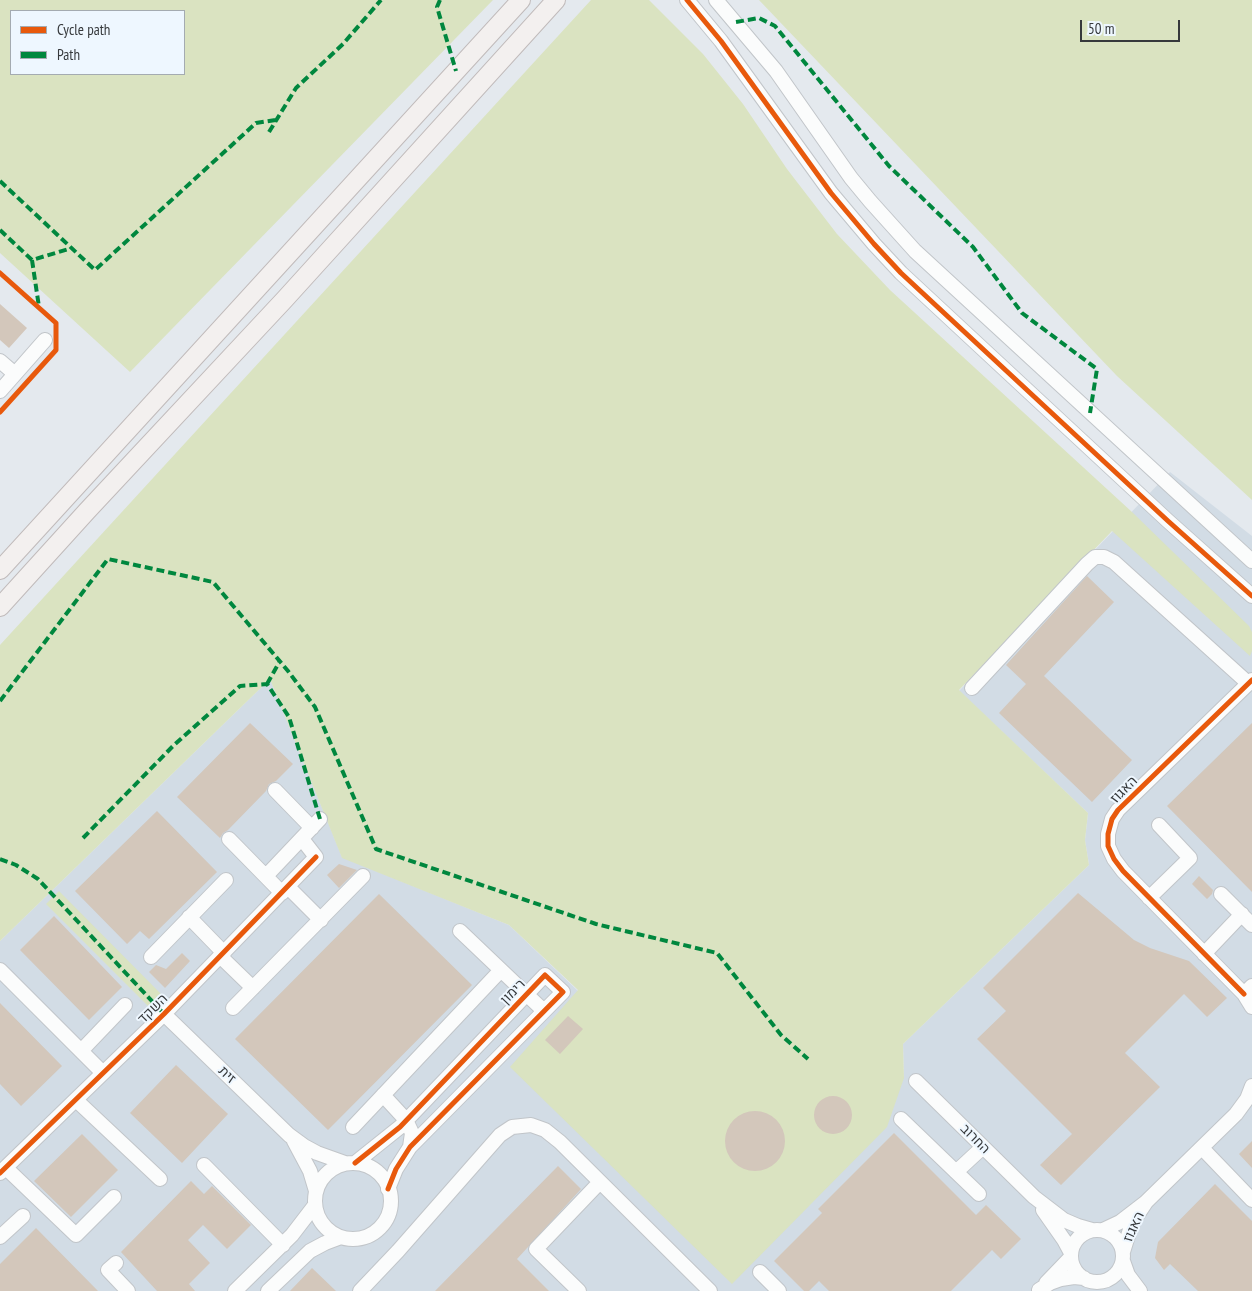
<!DOCTYPE html>
<html>
<head>
<meta charset="utf-8">
<style>
	body { margin:0 }
	#map { position:relative; width:1252px; height:1291px; overflow:hidden; background:#e4e9ee; font-family:"PT Sans Narrow",sans-serif }
	canvas { display:block }
	.legend { position:absolute; left:10px; top:10px; width:175px; height:65px; box-sizing:border-box; background:#eef7ff; border:1px solid #a4abb1; margin:0; padding:6px 9px; list-style:none; font-size:15px; color:#36393c }
	.legend li { display:flex; align-items:center; gap:10px; height:25px }
	.legend b { width:25px; border:1px solid #a4abb1 }
	.scale { position:absolute; left:1080px; top:20px; width:100px; height:22px; box-sizing:border-box; border:2px solid #36393c; border-top:0; padding-left:6px; font-size:15px; line-height:18px; white-space:nowrap; color:#36393c; -webkit-text-stroke:4px #eef7ff; paint-order:stroke }
</style>
</head>
<body>
<div id="map">
<canvas width="1252" height="1291"></canvas>
<ul class="legend">
<li><b style="height:6px;background:#e8590c"></b>Cycle path</li>
<li><b style="height:6px;background:#00873e"></b>Path</li>
</ul>
<div class="scale">50 m</div>
</div>
<script>
const context = document.querySelector('canvas').getContext('2d');
context.lineJoin = 'round';
function fillPath(path, color) {
  context.fillStyle = color;
  context.fill(path, 'evenodd');
}
function toPath(rows) {
  const path = new Path2D();
  for (const r of rows) {
    if (r.length === 3) {
      path.moveTo(r[0] + r[2], r[1]);
      path.arc(r[0], r[1], r[2], 0, 2 * Math.PI);
      continue;
    }
    path.moveTo(r[0], r[1]);
    for (let i = 2; i < r.length; i += 2) path.lineTo(r[i], r[i + 1]);
  }
  return path;
}
function trace(path, color, width, dash) {
  context.strokeStyle = color;
  context.lineWidth = width;
  context.lineCap = dash ? 'butt' : 'round';
  context.setLineDash(dash || []);
  context.stroke(path);
}
function drawText(font, color, halo, rows, align = 'center') {
  context.font = font + ' "PT Sans Narrow",Heebo,sans-serif';
  context.lineWidth = 4;
  context.setLineDash([]);
  context.textBaseline = 'middle';
  context.strokeStyle = halo;
  context.fillStyle = color;
  for (const [text, x, y, turn = 0] of rows) {
    context.save();
    context.translate(x, y);
    context.rotate((+turn || 0) * Math.PI / 180);
    context.textAlign = isNaN(turn) ? turn : align;
    if (halo) context.strokeText(text, 0, 0);
    context.fillText(text, 0, 0);
    context.restore();
  }
}
fillPath(toPath([
	[1170,472,1252,536,1252,1291,0,1291,0,941,270,679,342,857,509,925,578,991,904,1078,903,1044,1089,865,1085,840,1088,813,959,691]
]), '#d2dce5');
fillPath(toPath([
	[0,0,493,0,130,372,0,253],
	[11,11,184,11,184,74,11,74],
	[591,0,649,0,703,54,743,104,787,169,837,234,890,290,1132,512,1249,626,1252,632,1252,651,1250,656,1112,531,959,690,1088,813,1085,840,1089,865,903,1044,904,1078,887,1127,732,1284,510,1067,578,990,509,925,342,858,270,679,0,941,0,645],
	[759,0,1252,0,1252,500,1117,376],
	[59,891,161,994,148,1006,46,904]
]), '#dae3c1');
fillPath(toPath([
	[0,304,27,328,9,348,0,340],
	[1087,576,1114,602,1044,676,1132,760,1092,802,999,713,1026,684,1006,665],
	[250,723,293,764,276,781,269,784,266,791,228,830,223,833,220,838,177,797],
	[1252,723,1252,892,1167,806],
	[157,811,217,872,149,939,140,931,127,944,75,891],
	[339,864,357,870,339,888,327,875],
	[1199,876,1213,890,1212,894,1207,899,1192,884],
	[1078,893,1134,940,1150,948,1189,961,1227,998,1207,1017,1184,994,1125,1053,1160,1087,1061,1185,1040,1165,1072,1134,977,1039,1006,1011,983,988],
	[379,894,472,985,328,1130,235,1039],
	[54,916,122,987,89,1020,20,950],
	[182,953,190,961,165,988,149,972,156,965,166,969],
	[0,1003,62,1066,21,1106,0,1084],
	[568,1016,583,1029,560,1054,545,1040],
	[176,1065,228,1114,182,1163,130,1113],
	[833,1115,19],
	[755,1141,30],
	[894,1133,976,1215,986,1205,1021,1239,1001,1259,992,1250,951,1291,829,1291,819,1281,809,1291,804,1291,774,1261,822,1213,818,1209],
	[82,1134,118,1170,71,1217,34,1181],
	[1252,1141,1252,1168,1239,1154],
	[558,1166,581,1189,517,1259,549,1291,435,1291],
	[191,1181,204,1194,212,1186,251,1225,227,1249,203,1225,188,1240,210,1263,189,1284,195,1291,157,1291,121,1252],
	[1215,1184,1252,1221,1252,1291,1198,1291,1170,1264,1164,1270,1155,1258,1158,1242],
	[36,1228,98,1291,0,1291,0,1264],
	[312,1268,336,1291,290,1291]
]), '#d3c7bb');
const minor = toPath([
	[687,0,721,41,831,193,874,244,901,273,1168,521,1252,596],
	[716,0,776,71,851,178,870,201,915,251,1252,561],
	[0,361,15,374],
	[0,391,45,340],
	[1252,680,1118,810,1112,819,1108,834,1108,846,1114,859,1123,871,1244,994,1252,986],
	[972,688,1087,564,1095,557,1104,557,1114,562,1248,683],
	[275,790,312,828],
	[229,839,282,893],
	[266,876,320,819],
	[288,887,321,920],
	[1221,894,1252,925],
	[1149,898,1190,858,1159,825],
	[189,917,224,953],
	[460,931,544,1011],
	[1204,954,1242,914],
	[220,956,253,988],
	[151,957,226,880],
	[0,970,103,1073],
	[1252,1000,1244,994,1252,1007],
	[233,1008,363,876],
	[164,1014,289,1135,304,1146,317,1153,345,1163],
	[81,1051,125,1005],
	[916,1081,1034,1197,1064,1220,1078,1226,1092,1230],
	[383,1095,406,1120,412,1133,410,1147],
	[76,1100,160,1179],
	[901,1119,979,1194],
	[353,1127,501,970],
	[294,1141,310,1171,316,1191],
	[1202,1148,1252,1200],
	[353,1201,38],
	[355,1163,400,1127,545,975,563,992,410,1147,396,1169,388,1189],
	[204,1165,283,1245],
	[6,1168,76,1235,114,1197],
	[956,1172,983,1147],
	[0,1173,164,1014,316,857,302,839],
	[1146,1202,1236,1114,1247,1099,1252,1086],
	[1043,1210,1064,1240,1071,1253],
	[1097,1256,26],
	[1103,1230,1120,1222,1146,1202,1132,1223,1123,1252],
	[0,1237,23,1216],
	[1123,1261,1128,1275,1140,1291],
	[116,1263,108,1270,128,1291],
	[760,1272,779,1291],
	[1046,1283,1071,1257],
	[1039,1290,1050,1283,1061,1279,1074,1277,1084,1278],
	[235,1291,292,1235,315,1205],
	[268,1291,310,1251,325,1243,341,1237],
	[360,1291,398,1251,500,1135,512,1127,531,1125,545,1130,560,1142,710,1291],
	[579,1291,536,1249,600,1182]
]);
const major = toPath([
	[0,570,521,0],
	[0,607,87,511,285,299,556,0]
]);
trace(minor, '#c1c5c9', 16);
trace(major, '#c0baba', 20);
trace(minor, '#fbfcfc', 14);
trace(major, '#f3f0ef', 18);
trace(toPath([
	[440,0,437,7,456,71],
	[736,22,759,18,775,26,889,166,973,247,1022,313,1097,369,1090,413],
	[269,132,296,88,343,44,381,0],
	[0,181,95,270,256,123,276,120],
	[0,230,32,260,72,248],
	[32,260,39,307],
	[267,684,280,661],
	[0,701,108,559,213,582,288,671,315,707,376,849,596,924,717,953,781,1035,808,1059],
	[83,838,174,745,240,686,267,684,289,717,320,819],
	[0,859,16,865,38,879,164,1014]
]), '#00873e', 4, [8, 4]);
trace(toPath([
	[687,0,721,41,831,193,874,244,901,273,1168,521,1252,596],
	[0,273,56,323,56,350,0,412],
	[1244,994,1123,871,1114,859,1108,846,1108,834,1112,819,1118,810,1252,680],
	[355,1163,400,1127,545,975,563,992,410,1147,396,1169,388,1189],
	[0,1173,164,1014,316,857]
]), '#e8590c', 5);
drawText('14px', '#36393c', '#eef7ff', [
	["האגוז",1124,790,-45],
	["רימון",513,992,-46],
	["השקד",153,1009,-45],
	["זית",227,1075,44],
	["החרוב",975,1139,45],
	["האגוז",1134,1227,-65]
]);
</script>
</body>
</html>
